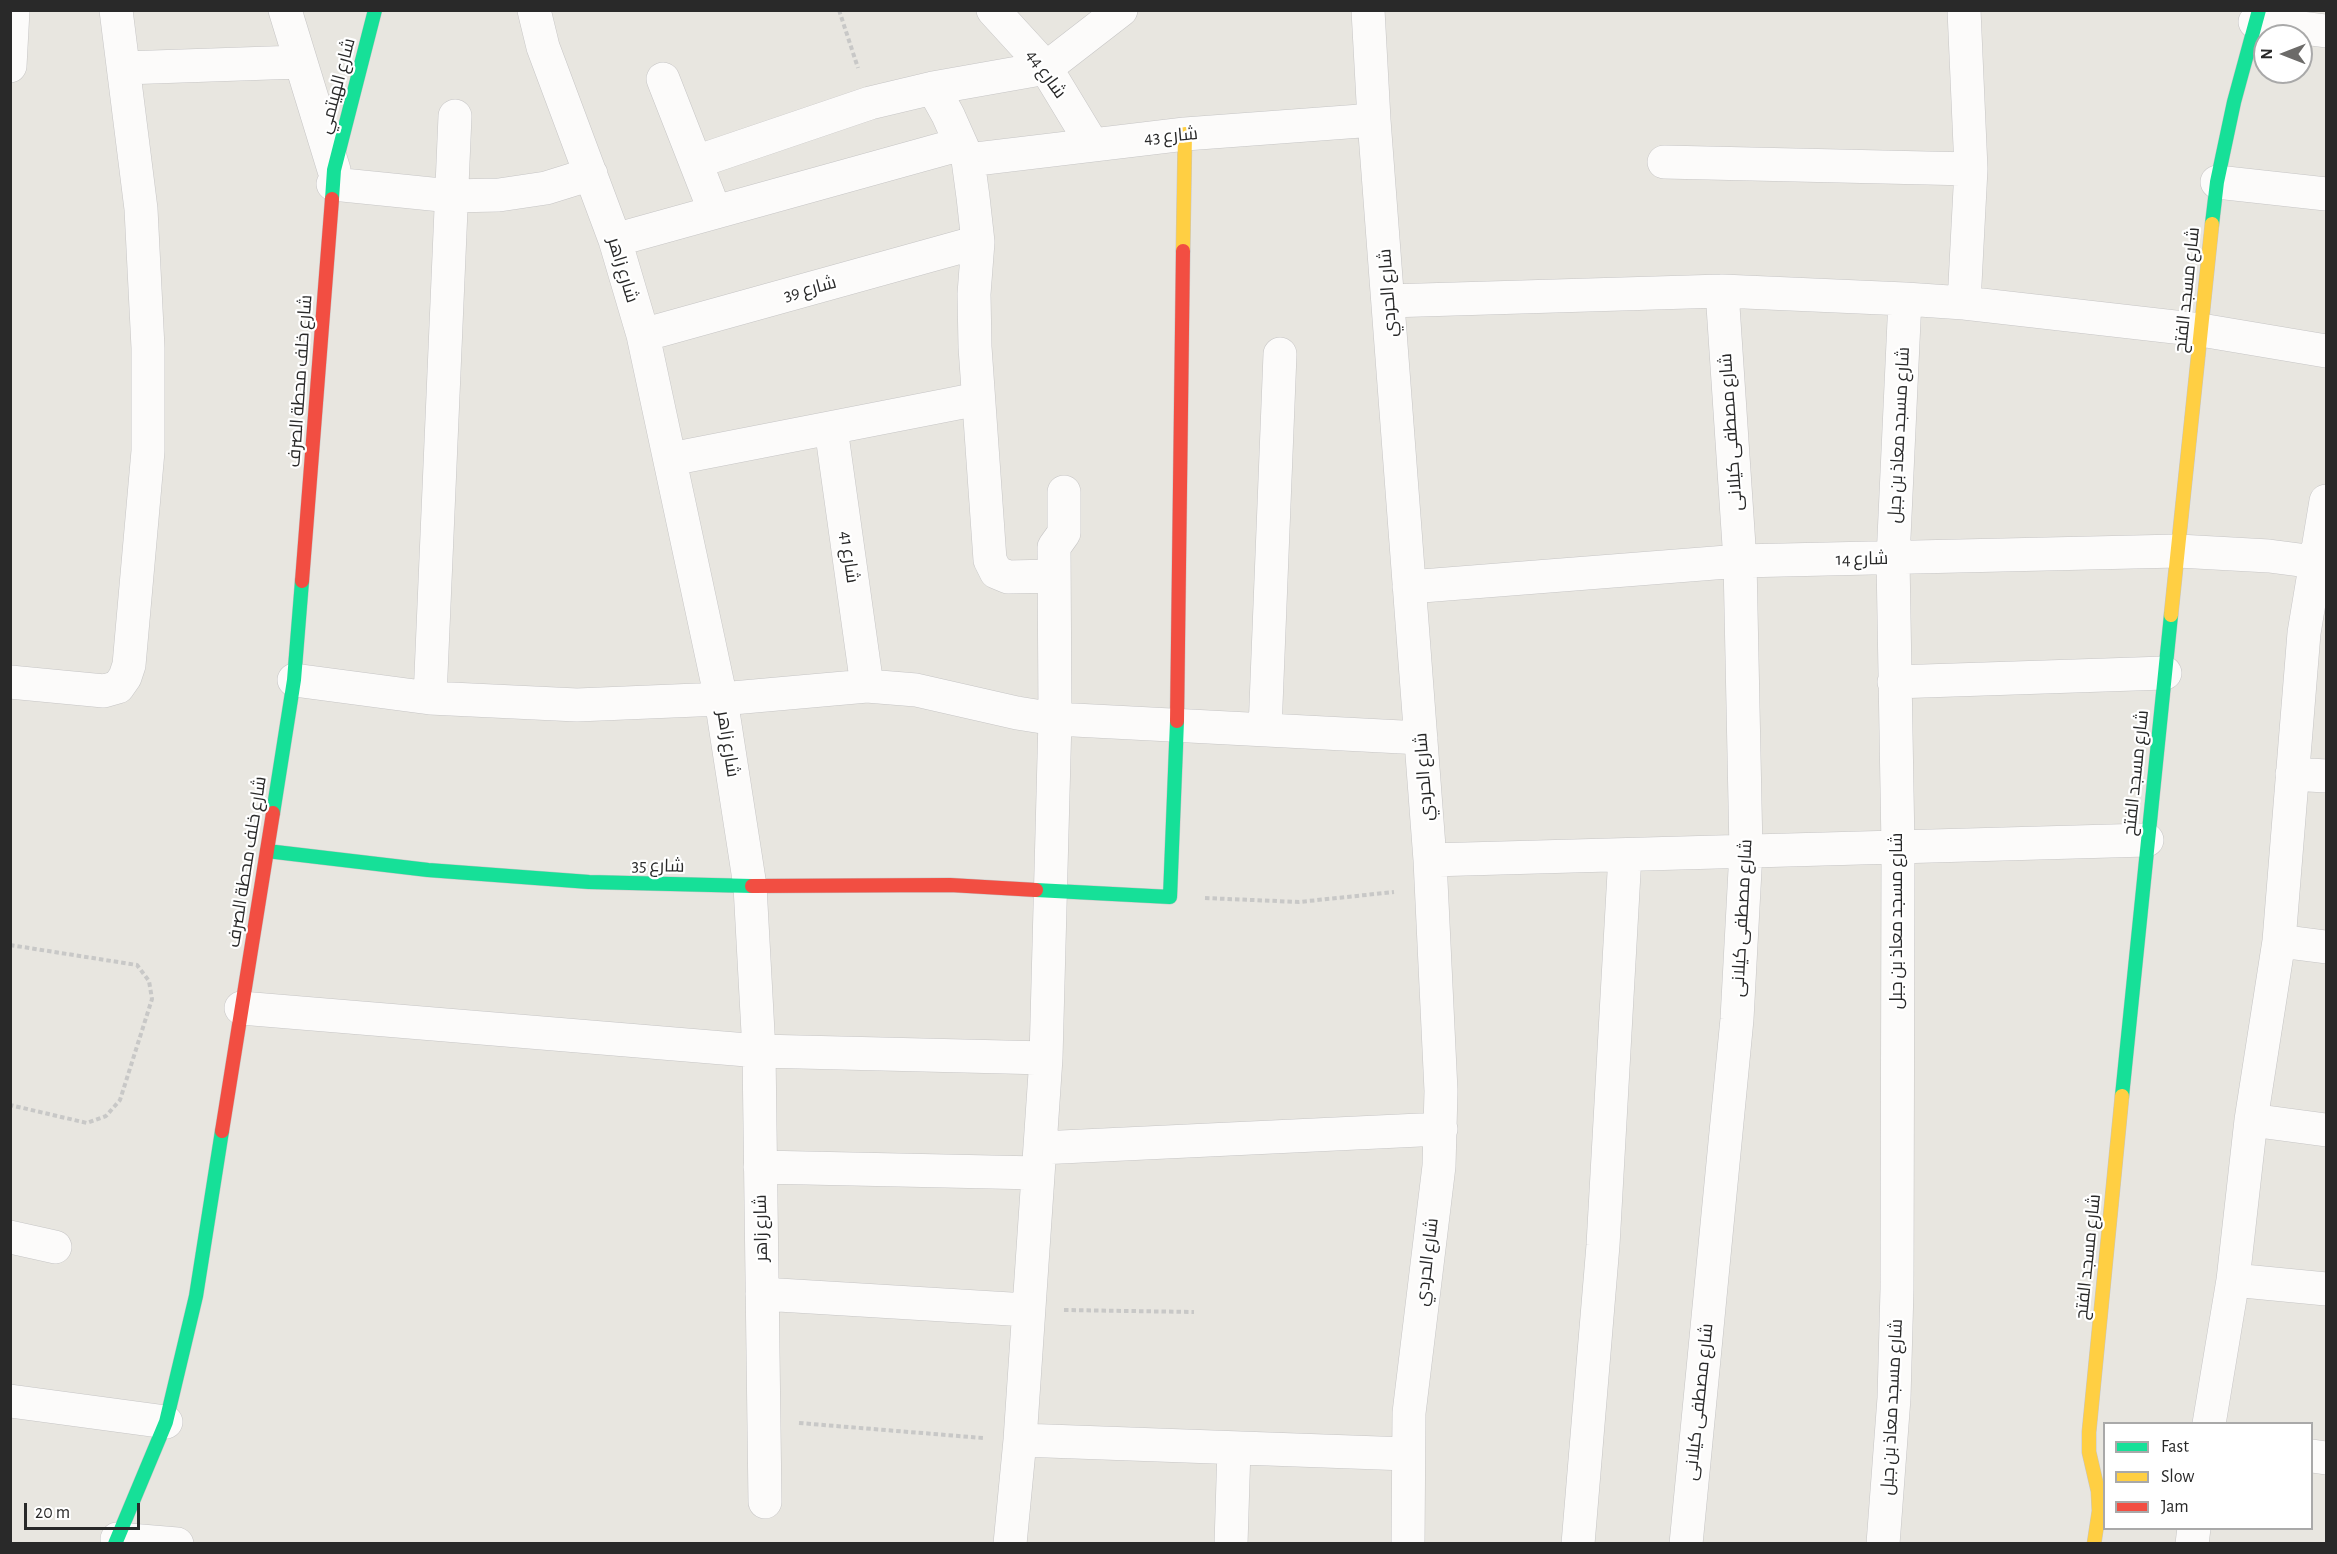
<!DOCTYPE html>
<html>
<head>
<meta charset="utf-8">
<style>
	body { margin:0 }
	#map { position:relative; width:2337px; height:1554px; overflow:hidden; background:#e8e6e0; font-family:"Alegreya Sans",sans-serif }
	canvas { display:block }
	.frame { position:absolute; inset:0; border:12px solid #292929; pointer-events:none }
	.legend { position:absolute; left:2103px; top:1422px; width:210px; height:108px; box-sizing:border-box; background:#fff; border:2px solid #a9a9a9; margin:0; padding:8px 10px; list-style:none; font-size:18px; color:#292929 }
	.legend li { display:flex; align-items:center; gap:12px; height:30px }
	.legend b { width:30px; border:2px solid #a9a9a9 }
	.north { position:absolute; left:2253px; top:24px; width:60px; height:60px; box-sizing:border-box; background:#fff; border:2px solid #a9a9a9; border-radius:50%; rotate:270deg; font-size:16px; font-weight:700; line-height:24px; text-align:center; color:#292929 }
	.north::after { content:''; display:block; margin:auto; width:21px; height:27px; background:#6c6b69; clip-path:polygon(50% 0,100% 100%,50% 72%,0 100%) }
	.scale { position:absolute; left:24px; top:1503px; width:116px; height:27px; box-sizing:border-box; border:3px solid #292929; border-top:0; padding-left:8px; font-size:18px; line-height:21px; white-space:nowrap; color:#292929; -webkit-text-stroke:4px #fff; paint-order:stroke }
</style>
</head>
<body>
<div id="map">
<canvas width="2337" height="1554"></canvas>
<div class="frame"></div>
<ul class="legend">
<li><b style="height:8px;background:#16e098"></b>Fast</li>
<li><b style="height:8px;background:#ffcf43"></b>Slow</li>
<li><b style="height:8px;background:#f24e42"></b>Jam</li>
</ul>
<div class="north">N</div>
<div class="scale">20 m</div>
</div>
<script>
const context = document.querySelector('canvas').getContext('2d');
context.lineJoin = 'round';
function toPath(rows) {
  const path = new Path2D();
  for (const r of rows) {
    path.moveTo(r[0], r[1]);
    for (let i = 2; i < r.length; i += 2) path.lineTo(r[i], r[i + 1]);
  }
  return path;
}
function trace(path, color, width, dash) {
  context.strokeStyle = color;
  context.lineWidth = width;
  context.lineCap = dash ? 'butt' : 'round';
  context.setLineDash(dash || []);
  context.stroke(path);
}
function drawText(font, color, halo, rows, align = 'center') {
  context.font = font + ' "Alegreya Sans",Cairo,sans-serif';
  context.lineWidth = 4.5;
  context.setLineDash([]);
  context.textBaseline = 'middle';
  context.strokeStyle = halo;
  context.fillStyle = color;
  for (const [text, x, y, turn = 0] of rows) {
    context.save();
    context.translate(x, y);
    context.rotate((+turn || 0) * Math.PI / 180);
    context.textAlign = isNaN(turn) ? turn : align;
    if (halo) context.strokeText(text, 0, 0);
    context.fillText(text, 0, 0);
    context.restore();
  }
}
const street = toPath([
	[285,10,334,170],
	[534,10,543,47,615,240,643,335,721,699,750,886,759,1051,765,1502],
	[993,10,1046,68,1092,144],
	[1368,10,1374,120,1430,860,1441,1091,1439,1166,1409,1413,1408,1544],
	[2255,22,2326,31],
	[10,66,13,10],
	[124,68,299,62],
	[663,79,715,212],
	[933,88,948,115,968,160,973,197,978,242,974,294,975,347,990,560,996,572,1008,577,1054,576],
	[968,160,1185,134,1374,120],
	[696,162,870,103,933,88,1046,68,1121,10],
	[1664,162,1971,169],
	[2217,182,2326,194],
	[333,184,451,196,499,195,546,188,591,174],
	[615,240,961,144],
	[1388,301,1722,291,1905,299,1964,303,2201,330,2326,351],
	[1964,303,1971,169,1964,10],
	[643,335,978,242],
	[831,428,867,686],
	[671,459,978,399],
	[1409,587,1740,561,2178,551,2269,556,2315,562],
	[294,680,430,698,577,705,721,699,867,686,916,690,1017,713,1055,719,1421,738],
	[10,682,104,691,118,687,125,677,129,665,148,451,148,348,141,209,116,10],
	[1894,682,2165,673],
	[430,698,455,116],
	[1265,730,1280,354],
	[2292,774,2326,776],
	[1430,860,2147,840],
	[2279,941,2326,947],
	[241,1008,759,1051,1046,1058],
	[2251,1120,2326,1130],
	[1040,1148,1441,1129],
	[760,1167,1038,1173],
	[10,1237,55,1247],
	[2233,1280,2326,1289],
	[762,1294,1027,1310],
	[10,1401,166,1422],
	[2209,1424,2233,1280,2251,1120,2279,941,2304,633,2326,501],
	[1020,1440,1407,1454],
	[2312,1456,2326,1458],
	[117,1539,177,1544],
	[1010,1544,1020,1440,1046,1058,1055,719,1054,547,1064,533,1064,492],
	[1231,1544,1234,1448],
	[1578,1544,1603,1245,1625,855],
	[1686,1544,1737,1019,1746,851,1740,561,1722,291],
	[1883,1544,1894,1398,1897,1289,1898,847,1893,559,1905,299],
	[2192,1544,2194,1528]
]);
const fast = toPath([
	[332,199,334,170,375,10],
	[2212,224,2217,182,2234,102,2259,10],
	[273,813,294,680,302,581],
	[267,851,428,870,589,882,752,886],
	[1036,890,1170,897,1177,721],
	[2122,1096,2171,615],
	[115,1544,166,1422,196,1296,222,1131]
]);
const slow = toPath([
	[1183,251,1185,134],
	[2171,615,2212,224],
	[2094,1544,2099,1511,2098,1491,2089,1452,2089,1432,2122,1096]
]);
const jam = toPath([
	[302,581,332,199],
	[1177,721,1183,251],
	[752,886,950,885,1036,890],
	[222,1131,273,813]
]);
trace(street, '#c6c5c5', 34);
trace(fast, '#c6c5c5', 15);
trace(slow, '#c6c5c5', 15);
trace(jam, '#c6c5c5', 15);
trace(toPath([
	[839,10,858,68],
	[1205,898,1299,902,1394,892],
	[10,945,137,965,149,981,152,999,120,1100,106,1116,87,1123,10,1105],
	[1064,1310,1194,1312],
	[799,1423,983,1438]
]), '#c8c8c7', 4, [4.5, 3]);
trace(street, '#fcfbfa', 33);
trace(fast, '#16e098', 14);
trace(slow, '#ffcf43', 14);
trace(jam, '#f24e42', 14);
drawText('18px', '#292929', '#fff', [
	["شارع 44",1046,74,54],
	["شارع الهيتمي",337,86,-75],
	["شارع 43",1171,136,-5],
	["شارع زاهر",623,270,73],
	["شارع 39",810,289,-15],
	["شارع مسجد الفتح",2187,290,-84],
	["شارع الحردي",1388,293,-94],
	["شارع خلف محطة الصرف",300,381,-86],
	["شارع مصطفى كيلانى",1731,432,-94],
	["شارع مسجد معاذ بن جبل",1899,435,-87],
	["شارع 41",849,557,82],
	["شارع 14",1862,559,-1],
	["شارع زاهر",728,744,81],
	["شارع مسجد الفتح",2136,773,-84],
	["شارع الحردي",1424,777,-94],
	["شارع خلف محطة الصرف",247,862,-81],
	["شارع 35",658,866,1],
	["شارع مصطفى كيلانى",1742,918,-87],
	["شارع مسجد معاذ بن جبل",1897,921,-90],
	["شارع زاهر",761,1228,-91],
	["شارع مسجد الفتح",2088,1257,-84],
	["شارع الحردي",1427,1262,-83],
	["شارع مصطفى كيلانى",1699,1402,-84],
	["شارع مسجد معاذ بن جبل",1892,1407,-87]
]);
</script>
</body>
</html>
